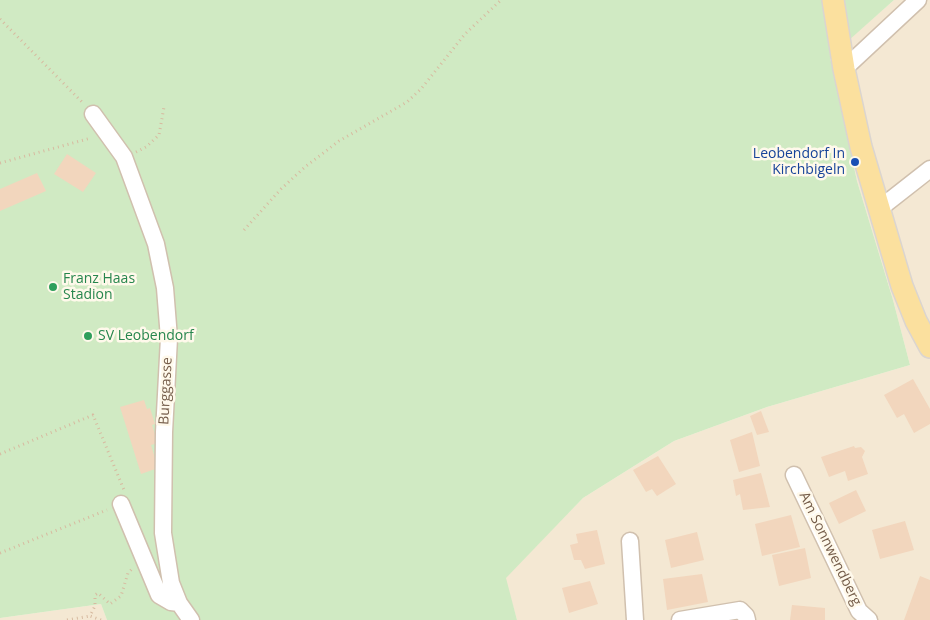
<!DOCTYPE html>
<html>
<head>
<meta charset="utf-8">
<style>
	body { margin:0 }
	canvas { display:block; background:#fcf5e5 }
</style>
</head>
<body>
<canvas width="930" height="620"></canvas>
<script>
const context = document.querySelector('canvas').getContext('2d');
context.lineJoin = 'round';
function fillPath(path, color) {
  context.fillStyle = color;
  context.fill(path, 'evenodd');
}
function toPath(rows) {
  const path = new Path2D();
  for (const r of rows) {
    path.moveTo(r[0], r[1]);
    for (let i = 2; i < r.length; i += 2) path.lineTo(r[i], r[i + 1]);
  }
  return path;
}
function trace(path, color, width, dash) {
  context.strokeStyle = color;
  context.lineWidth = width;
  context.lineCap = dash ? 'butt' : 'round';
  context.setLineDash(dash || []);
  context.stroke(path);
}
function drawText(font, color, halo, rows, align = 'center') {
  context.font = font + ' "Open Sans",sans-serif';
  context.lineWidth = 5;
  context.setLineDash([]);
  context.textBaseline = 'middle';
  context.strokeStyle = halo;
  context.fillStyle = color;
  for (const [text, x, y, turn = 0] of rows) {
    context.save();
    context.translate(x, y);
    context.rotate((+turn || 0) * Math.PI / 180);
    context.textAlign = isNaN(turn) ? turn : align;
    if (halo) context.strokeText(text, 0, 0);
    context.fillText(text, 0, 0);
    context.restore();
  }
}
fillPath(toPath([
	[894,0,930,0,930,620,517,620,505,578,583,498,674,441,767,407,910,365,893,300,857,181,830,56],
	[101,604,107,620,0,620,0,618]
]), '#f4e8d3');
fillPath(toPath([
	[0,0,894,0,830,57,857,181,893,300,910,365,767,407,674,441,583,498,506,578,517,620,107,620,101,604,0,618]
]), '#d0eac3');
fillPath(toPath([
	[67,154,96,173,83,192,54,174],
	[37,173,46,191,0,211,0,189],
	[913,379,930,409,930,424,914,433,904,414,897,418,884,395],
	[144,400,147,409,150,408,155,424,152,425,158,443,151,445,158,468,141,474,120,407],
	[761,411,769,432,757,435,750,416],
	[752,432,760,466,739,472,730,440],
	[854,446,855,448,861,447,865,451,862,457,868,474,848,481,845,471,829,477,821,457],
	[658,456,676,484,657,496,652,489,646,492,633,470],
	[761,473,770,507,743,510,740,494,736,496,733,480],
	[856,490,866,511,839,524,829,503],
	[791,515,800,547,762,556,755,524],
	[905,521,914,550,880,559,872,530],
	[597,530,605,564,585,569,581,560,574,560,570,545,578,543,576,534],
	[697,532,704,560,671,568,665,540],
	[805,548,811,578,779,586,772,555],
	[702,574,708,602,667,610,663,579],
	[920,576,930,580,930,620,904,620],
	[590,581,598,604,569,613,562,588],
	[792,605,825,608,825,620,790,620]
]), '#f2d6bd');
const minor = toPath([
	[844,69,918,0],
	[93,114,124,157,156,244,165,288,169,338,164,432,163,533,171,583,179,603,191,620],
	[879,209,930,169],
	[794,475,859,611,869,620],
	[121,504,159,595,171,602,179,603],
	[630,541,635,620],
	[680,620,740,610,746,616,747,620]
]);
const major = toPath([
	[833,0,844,69,861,147,902,286,916,321,930,347]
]);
trace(minor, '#d0c0ae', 19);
trace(major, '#dbd5d0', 24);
trace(toPath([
	[0,19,84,104],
	[136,152,146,147,159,135,164,107],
	[0,163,91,138],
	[244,230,281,189,305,167,339,141,407,102,421,89,465,34,501,0],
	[0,454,93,415,124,490],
	[0,553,107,510],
	[67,620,90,616],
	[101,620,90,616,95,606,95,595,98,593,110,604,121,596,128,573,132,569]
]), '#d7baa0', 3, [1, 4]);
trace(minor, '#fff', 16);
trace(major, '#fbe09e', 21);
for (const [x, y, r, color] of [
	[855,162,5,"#1a4fb4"],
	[53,287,5,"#2e9e5b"],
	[88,336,5,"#2e9e5b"]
]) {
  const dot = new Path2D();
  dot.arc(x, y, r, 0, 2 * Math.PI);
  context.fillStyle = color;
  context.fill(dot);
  trace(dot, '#fff9eb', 2);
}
drawText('14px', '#164399', '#fff9eb', [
	["Leobendorf In",845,154],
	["Kirchbigeln",845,170]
], 'right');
drawText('14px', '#27864d', '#fff9eb', [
	["Franz Haas",63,279],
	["Stadion",63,295],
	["SV Leobendorf",98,336]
], 'left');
drawText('14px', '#755d4a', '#fff9eb', [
	["Burggasse",166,391,-87],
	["Am Sonnwendberg",830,549,64]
]);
</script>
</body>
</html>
